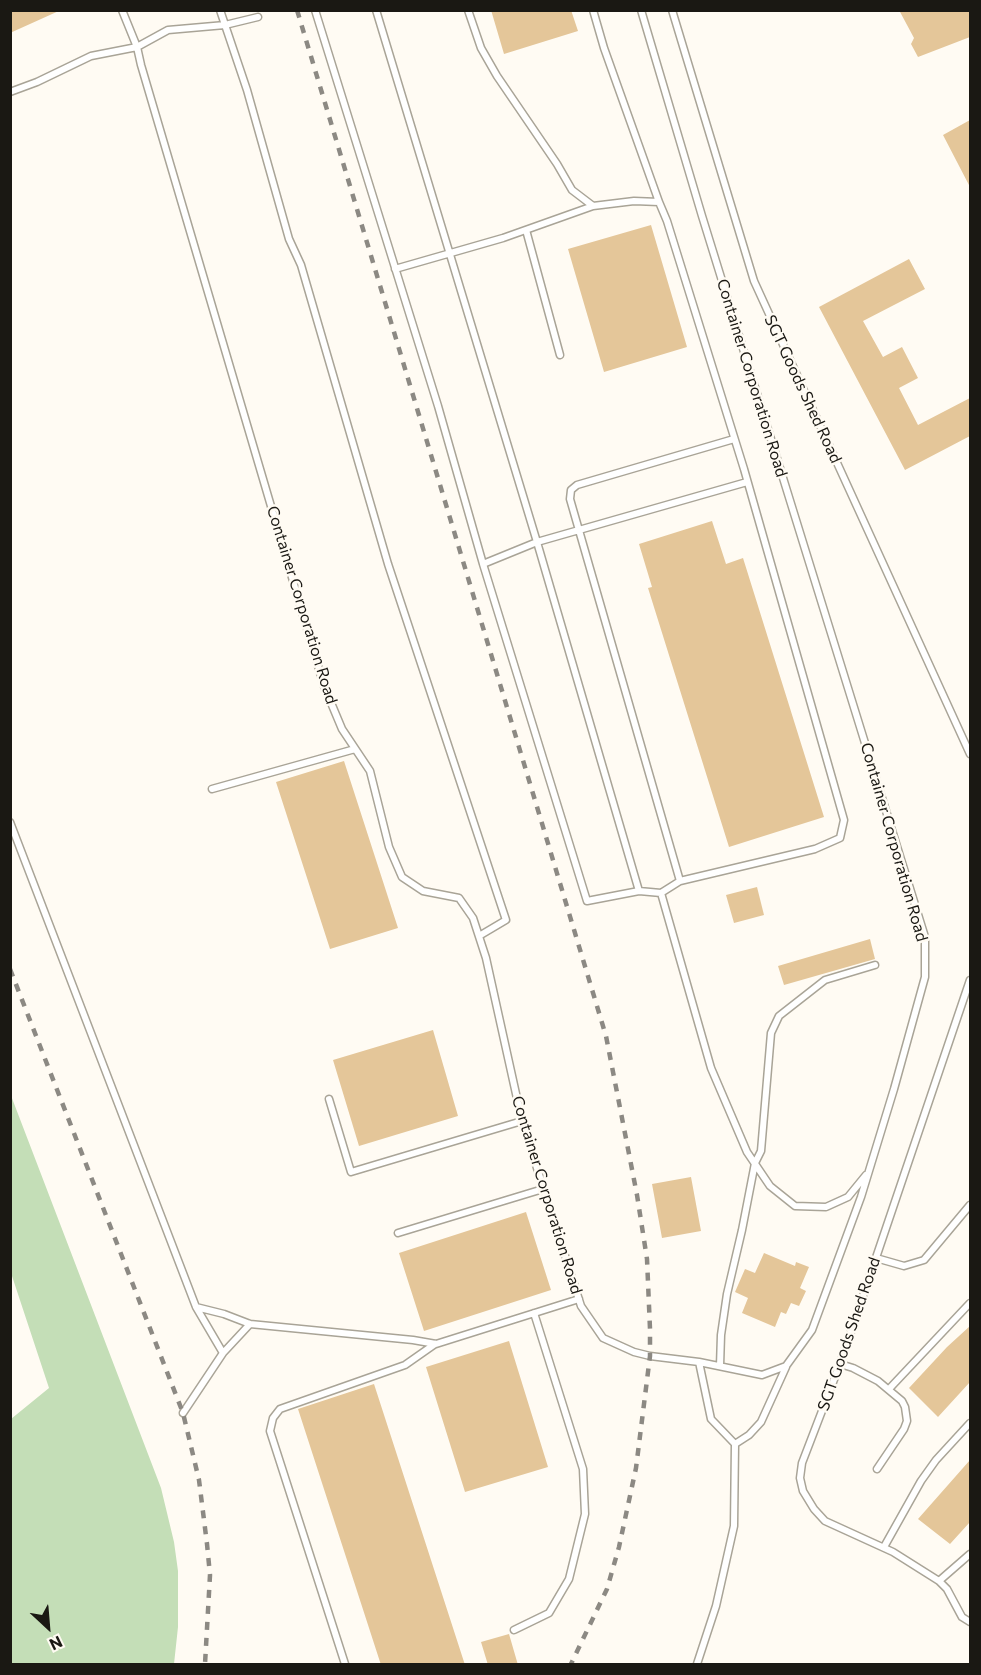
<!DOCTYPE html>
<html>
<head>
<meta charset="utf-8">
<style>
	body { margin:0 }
	#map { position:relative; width:981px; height:1675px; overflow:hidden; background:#fffbf3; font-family:Commissioner,sans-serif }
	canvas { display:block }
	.frame { position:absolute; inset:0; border:12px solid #1a1813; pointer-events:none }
	.north { position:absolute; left:18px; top:1597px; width:60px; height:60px; -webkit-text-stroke:4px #fffbf3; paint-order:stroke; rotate:154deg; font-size:16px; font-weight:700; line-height:24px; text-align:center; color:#1a1813 }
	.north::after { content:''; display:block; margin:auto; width:21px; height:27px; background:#1a1813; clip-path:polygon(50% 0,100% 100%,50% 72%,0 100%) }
</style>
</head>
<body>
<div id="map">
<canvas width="981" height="1675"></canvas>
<div class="frame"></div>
<div class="north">N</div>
</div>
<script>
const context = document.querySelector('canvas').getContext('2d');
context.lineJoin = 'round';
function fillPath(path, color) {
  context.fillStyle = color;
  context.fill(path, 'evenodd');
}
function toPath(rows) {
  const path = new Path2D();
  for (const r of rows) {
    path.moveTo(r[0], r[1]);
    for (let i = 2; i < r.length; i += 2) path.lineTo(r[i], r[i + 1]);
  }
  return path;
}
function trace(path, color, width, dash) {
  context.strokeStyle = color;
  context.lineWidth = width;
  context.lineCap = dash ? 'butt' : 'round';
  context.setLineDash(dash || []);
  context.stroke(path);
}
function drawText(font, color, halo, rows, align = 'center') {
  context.font = font + ' Commissioner,sans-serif';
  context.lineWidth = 5;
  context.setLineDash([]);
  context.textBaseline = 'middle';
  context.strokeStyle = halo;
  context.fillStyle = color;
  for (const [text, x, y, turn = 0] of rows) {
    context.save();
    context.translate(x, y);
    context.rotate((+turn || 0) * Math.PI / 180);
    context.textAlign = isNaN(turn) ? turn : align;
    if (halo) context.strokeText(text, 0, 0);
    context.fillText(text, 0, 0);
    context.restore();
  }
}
fillPath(toPath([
	[10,1093,161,1488,174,1542,178,1571,178,1627,174,1664,11,1664,11,1419,49,1388,11,1273]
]), '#c4deb7');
fillPath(toPath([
	[10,10,61,10,10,33],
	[491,10,571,10,578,31,504,54],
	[899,10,970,10,970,37,918,57,911,44,914,38],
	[970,120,970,187,943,135],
	[651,225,687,347,604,372,568,249],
	[909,259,925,289,863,321,883,357,902,347,918,378,899,388,918,425,970,398,970,436,905,470,819,307],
	[712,521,726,564,743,558,824,817,729,847,648,588,652,587,639,544],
	[344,761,398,928,330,949,276,782],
	[757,887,764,915,734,923,726,895],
	[870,939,875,959,784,985,778,966],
	[433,1030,458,1116,359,1146,333,1060],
	[691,1177,701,1231,662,1238,652,1184],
	[526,1212,551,1290,424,1331,399,1253],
	[764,1253,795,1266,796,1262,809,1267,800,1288,806,1291,799,1306,791,1303,786,1314,781,1312,775,1327,742,1313,748,1298,735,1292,745,1269,755,1273],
	[970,1326,970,1382,938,1417,909,1388,947,1347],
	[509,1341,548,1467,465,1492,426,1367],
	[374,1384,465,1665,381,1665,298,1409],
	[970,1460,970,1522,950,1544,918,1519],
	[509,1634,518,1665,488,1665,481,1642]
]), '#e4c699');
const lane = toPath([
	[220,10,247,90,289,239,301,265,388,564,506,920,479,936],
	[315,10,438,406,483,564],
	[376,10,537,542,747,482],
	[468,10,481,48,497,76,557,164,572,190,593,206,634,201,659,202,667,221,744,469,844,820,840,838,815,849,680,881,661,893,711,1068,747,1152,770,1186,795,1206,826,1207,848,1197,866,1175],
	[593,10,604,48,659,202],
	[672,10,754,281,970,754],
	[258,17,225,25,168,30,137,47,141,65,324,686,342,729,370,771,389,847,402,877,423,891,459,898,473,918,486,958,522,1121,581,1306,603,1338,634,1352,650,1356,699,1362,762,1375,786,1366,812,1330,861,1197,894,1089,925,977,925,937,702,216,641,10],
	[10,92,37,82,91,56,137,47,122,10],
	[526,230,560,355],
	[395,269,503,238,593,206],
	[212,789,355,749],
	[10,822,196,1307,224,1314,250,1324,413,1340,436,1344,579,1299],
	[680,881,570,499,571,490,577,485,734,439],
	[639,891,587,901,483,564,537,542,639,891,661,893],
	[970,980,840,1364,802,1463,800,1478,803,1491,814,1509,825,1521,893,1552,939,1581,970,1554],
	[329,1099,351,1172,522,1121],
	[398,1233,543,1189],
	[876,1258,904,1266,924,1260,970,1205],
	[196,1307,223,1353],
	[699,1362,711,1419,735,1444,749,1435,761,1422,786,1367],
	[840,1364,853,1368,878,1381,902,1401,905,1407,907,1421,904,1429,877,1469],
	[720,1366,721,1335,727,1294,742,1230,755,1163,761,1151,771,1033,779,1016,825,980,875,965],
	[889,1389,970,1303],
	[183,1413,223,1353,250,1324],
	[884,1547,921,1481,936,1460,970,1423],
	[939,1581,947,1589,962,1617,970,1622],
	[514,1630,549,1613,569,1579,585,1514,583,1469,534,1313],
	[345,1664,270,1431,273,1418,280,1409,405,1365,435,1344],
	[697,1664,716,1606,734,1526,735,1444]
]);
trace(lane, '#a9a497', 9);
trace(lane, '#fff', 6);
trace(toPath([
	[297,10,606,1036,637,1195,647,1259,650,1329,650,1356,636,1468,619,1547,607,1589,571,1664],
	[10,969,183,1413,199,1480,207,1544,210,1575,205,1664]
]), '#8c8983', 4.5, [8, 8]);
drawText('16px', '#1a1813', '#fffbf3', [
	["Container Corporation Road",752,378,73],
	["SGT Goods Shed Road",803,389,65],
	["Container Corporation Road",302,605,73],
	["Container Corporation Road",894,842,74],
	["Container Corporation Road",547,1195,73],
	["SGT Goods Shed Road",849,1334,-71]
]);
</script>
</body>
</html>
